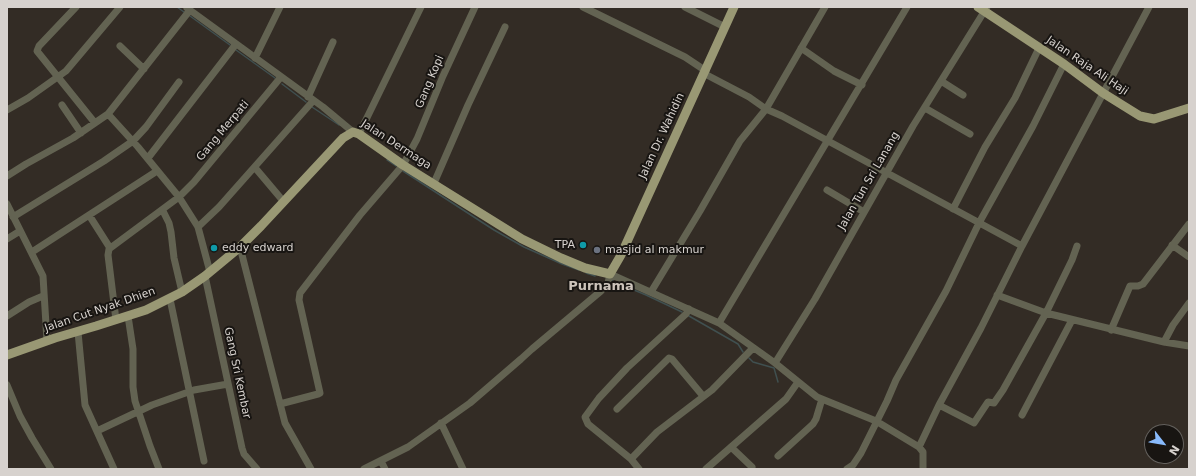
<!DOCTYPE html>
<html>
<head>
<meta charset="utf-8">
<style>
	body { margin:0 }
	#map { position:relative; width:1196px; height:476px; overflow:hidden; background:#332c25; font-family:"DejaVu Sans",sans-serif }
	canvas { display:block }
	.frame { position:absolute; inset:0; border:8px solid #d7d2ce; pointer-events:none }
	.north { position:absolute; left:1144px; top:424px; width:40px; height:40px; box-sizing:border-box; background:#181512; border:1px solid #64615d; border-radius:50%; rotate:121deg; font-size:11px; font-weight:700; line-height:16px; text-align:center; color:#d7d2ce }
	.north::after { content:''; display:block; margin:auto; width:14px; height:18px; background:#88bafc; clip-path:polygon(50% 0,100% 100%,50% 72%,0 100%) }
</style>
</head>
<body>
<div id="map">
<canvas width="1196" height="476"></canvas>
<div class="frame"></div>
<div class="north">N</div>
</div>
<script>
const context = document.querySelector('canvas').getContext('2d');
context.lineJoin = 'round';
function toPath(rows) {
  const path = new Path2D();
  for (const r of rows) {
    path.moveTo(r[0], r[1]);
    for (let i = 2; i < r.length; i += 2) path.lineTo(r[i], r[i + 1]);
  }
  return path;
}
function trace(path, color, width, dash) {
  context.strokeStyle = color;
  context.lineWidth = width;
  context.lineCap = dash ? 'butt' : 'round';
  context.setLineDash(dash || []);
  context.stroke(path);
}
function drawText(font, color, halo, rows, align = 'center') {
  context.font = font + ' "DejaVu Sans",sans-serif';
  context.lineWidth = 4;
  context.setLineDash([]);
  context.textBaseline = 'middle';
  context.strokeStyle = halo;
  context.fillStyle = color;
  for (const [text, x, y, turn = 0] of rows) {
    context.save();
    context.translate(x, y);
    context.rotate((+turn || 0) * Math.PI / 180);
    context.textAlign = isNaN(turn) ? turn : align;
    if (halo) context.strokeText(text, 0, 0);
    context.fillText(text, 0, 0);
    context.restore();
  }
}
trace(toPath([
	[177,7,184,12],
	[190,16,230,45],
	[236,50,275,78],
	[282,84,306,102],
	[312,107,339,125],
	[387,160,396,166],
	[403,171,494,230,524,247,562,264,579,270],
	[586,273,595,276],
	[610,280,646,295,682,312],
	[689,316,738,344,743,352],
	[749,358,753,362,774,368,778,382]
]), '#405050', 1.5);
trace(toPath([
	[76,7,39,46,37,51,95,123],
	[583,7,685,57,706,71],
	[685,7,725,27],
	[187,8,323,107,353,132],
	[120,46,144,69],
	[801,48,834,71,862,85],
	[255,58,280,7],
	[705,74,749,97,766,109,782,116,1022,246],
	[941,81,963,95],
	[308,97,333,42],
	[62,105,81,133],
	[925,108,970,134],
	[7,110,28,98,66,71,120,7],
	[108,114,138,147,179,197,198,227,210,272],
	[359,134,421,7],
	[148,158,236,44],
	[257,170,284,202],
	[7,176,26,164,73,138,108,114,190,10],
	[434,183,468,105,505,27],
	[827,190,864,212],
	[7,204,43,276,47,341],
	[953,209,985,147,1015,98,1039,48],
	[163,211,169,223,171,232,174,258,182,292],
	[89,215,110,248],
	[13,217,104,161,133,141,146,127,179,82],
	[198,227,219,207,313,101],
	[7,239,20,231],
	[1172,245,1189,257],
	[240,247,285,423,311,469],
	[32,252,157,171],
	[205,276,242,448,244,454,257,469],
	[651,292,700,211,740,141,766,109,825,7],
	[997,295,1046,313,1164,342,1189,346],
	[170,299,204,461],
	[7,316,29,302,43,296],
	[128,316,133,349,133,387,135,401,150,446,159,469],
	[116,320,108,255,109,249,179,197,194,182,281,77],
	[719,323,907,7],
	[1111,330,1130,286,1138,286,1143,284,1189,224],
	[78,332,85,405,114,469],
	[1164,342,1173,325,1189,303],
	[775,363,815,299,913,126,987,7],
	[7,385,20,416,32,438,51,469],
	[280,404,318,394,320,393,299,300,300,293,360,215,403,165,417,139,443,76,475,7],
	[939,405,974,423,988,402,994,403,1003,390,1046,313,1072,260,1077,246],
	[617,409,669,358,672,359,703,396],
	[1022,415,1072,320],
	[441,423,463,469],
	[97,431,152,405,194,390,228,384],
	[731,447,752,467],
	[919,447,939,405,981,328,1022,246,1149,7],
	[778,456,813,424,816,419,822,399],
	[631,459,657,432,712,390,752,349],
	[381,461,385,469],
	[364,469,408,447,470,403,521,359,532,349,601,291,608,283,610,274,719,323,775,363,817,397,876,421,919,447,923,452,923,469],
	[639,469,631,459,588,424,585,417,599,398,627,368,686,314,689,309],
	[706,469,786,399,798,382],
	[847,469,853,465,861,453,887,401,896,380,946,291,979,223,1033,126,1064,64]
]), '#636352', 7);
trace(toPath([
	[978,7,1064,64,1103,93,1140,116,1154,119,1189,108],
	[7,355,55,338,96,326,146,310,182,292,205,276,240,247,261,226,343,138,353,132,359,134,403,165,522,239,561,258,585,268,610,274,621,255,734,7]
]), '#999874', 9);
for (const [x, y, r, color] of [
	[583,245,4,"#0f9aa8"],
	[214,248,4,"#0f9aa8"],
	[597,250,4,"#6b7280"]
]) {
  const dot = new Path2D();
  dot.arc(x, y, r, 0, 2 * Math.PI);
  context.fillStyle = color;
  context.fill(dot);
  trace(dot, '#181512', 1.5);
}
drawText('11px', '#d7d2ce', '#181512', [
	["Jalan Raja Ali Haji",1087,66,34],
	["Gang Kopi",430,82,-67],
	["Gang Merpati",223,131,-50],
	["Jalan Dr. Wahidin",662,136,-65],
	["Jalan Dermaga",396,145,33],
	["Jalan Tun Sri Lanang",869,181,-60],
	["Jalan Cut Nyak Dhien",100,310,-19],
	["Gang Sri Kembar",237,373,78]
]);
drawText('11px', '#d7d2ce', '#181512', [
	["TPA",575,245,"right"],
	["eddy edward",222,248],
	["masjid al makmur",605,250]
], 'left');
drawText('bold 13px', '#cdc4bb', '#181512', [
	["Purnama",601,287]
]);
</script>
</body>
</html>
